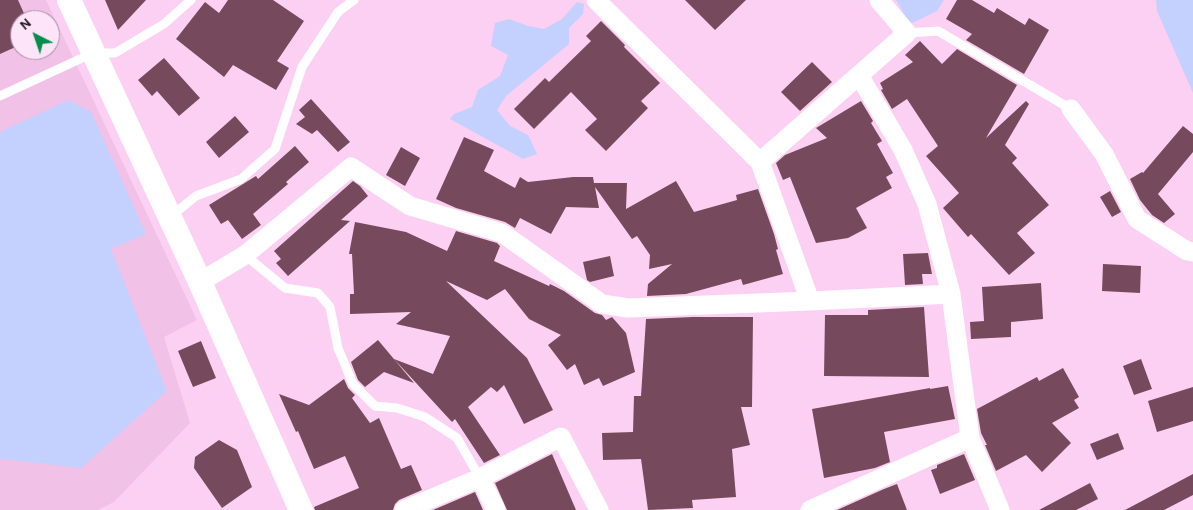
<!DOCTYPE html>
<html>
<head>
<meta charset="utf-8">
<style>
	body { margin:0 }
	#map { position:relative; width:1193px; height:510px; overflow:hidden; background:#fcd0f2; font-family:Karla,sans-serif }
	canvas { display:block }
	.north { position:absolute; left:10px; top:10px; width:50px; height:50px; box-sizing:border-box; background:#fee4f8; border:1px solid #a38e9f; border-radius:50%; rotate:319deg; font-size:14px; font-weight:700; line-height:20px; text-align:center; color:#1b0d19 }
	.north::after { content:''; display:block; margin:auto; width:18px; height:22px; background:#038e4d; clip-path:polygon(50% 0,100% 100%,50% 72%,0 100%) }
</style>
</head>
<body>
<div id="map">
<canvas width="1193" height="510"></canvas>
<div class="north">N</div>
</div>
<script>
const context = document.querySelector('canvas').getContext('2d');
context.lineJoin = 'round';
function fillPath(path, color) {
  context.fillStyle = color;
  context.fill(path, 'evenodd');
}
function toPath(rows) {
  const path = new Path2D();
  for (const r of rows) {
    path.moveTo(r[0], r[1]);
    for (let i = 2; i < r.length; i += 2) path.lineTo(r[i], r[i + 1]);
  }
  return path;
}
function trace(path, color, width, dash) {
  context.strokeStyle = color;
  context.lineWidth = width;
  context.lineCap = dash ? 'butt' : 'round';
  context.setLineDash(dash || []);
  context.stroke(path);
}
fillPath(toPath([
	[0,0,46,0,197,320,164,337,190,423,114,502,98,510,0,510],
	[20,20,50,20,50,50,20,50]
]), '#f2c1e8');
fillPath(toPath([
	[896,0,944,0,937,11,910,24],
	[1156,0,1193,0,1193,93,1157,11],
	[577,2,584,4,583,14,569,28,569,44,506,96,497,110,510,126,528,135,537,154,523,159,450,119,454,114,472,107,478,90,500,76,508,55,491,46,495,23,509,19,528,26,544,29,562,19],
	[68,100,91,112,146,234,111,249,167,391,81,468,0,459,0,132]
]), '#c4d0fd');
fillPath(toPath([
	[0,0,18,0,27,20,20,20,20,45,0,54],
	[105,0,146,0,118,30],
	[228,0,273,0,304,21,277,61,289,68,276,90,233,65,224,77,176,39,205,2,219,13],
	[685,0,746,0,715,30],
	[957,0,972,0,994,13,997,8,1025,25,1029,18,1049,30,1024,74,966,40,972,34,946,19],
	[601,21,625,45,624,47,660,83,641,101,648,108,606,151,585,130,597,119,571,92,534,129,514,109,545,78,549,82,591,41,586,36],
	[920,41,942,64,957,49,1017,85,986,138,1026,101,1029,104,1005,145,1017,158,1012,163,1049,205,1017,233,1035,253,1009,275,971,234,968,237,943,208,959,193,926,156,938,146,907,99,892,109,881,90,883,89,880,83,913,62,905,55],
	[164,58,200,98,179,116,157,91,152,96,138,80],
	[812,62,832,82,800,111,781,92],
	[311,99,350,142,338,152,317,130,312,134,296,124,305,117,299,110],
	[861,101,873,121,871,123,882,141,877,144,893,173,886,177,892,188,856,208,867,228,848,238,816,243,790,177,783,180,776,163,785,155,827,138,816,128],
	[235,116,249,132,219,158,206,142],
	[1183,126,1193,134,1193,152,1158,194,1175,214,1164,223,1152,215,1140,200,1130,179,1142,172,1143,173],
	[464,137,494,150,484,171,515,188,520,177,528,182,573,177,593,177,594,183,627,183,626,209,676,181,694,212,737,200,736,195,758,189,774,234,778,249,776,250,783,274,743,285,741,279,686,294,647,296,648,284,672,264,649,269,650,255,637,236,632,239,595,187,599,208,566,207,551,234,520,218,515,228,505,222,456,208,436,199],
	[295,146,309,162,286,182,288,184,253,214,261,225,242,239,228,220,221,224,209,205,256,176,258,179],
	[401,147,420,158,405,186,386,175],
	[353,181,360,186,368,196,341,220,350,221,288,276,276,263,281,259,274,251],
	[1110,191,1121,212,1112,217,1100,197],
	[355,222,406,232,447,251,456,231,497,243,500,246,494,261,549,286,550,284,564,291,595,313,602,315,606,320,612,317,626,333,635,372,603,386,599,378,584,385,575,364,567,370,548,345,561,335,529,319,505,289,487,300,446,281,527,358,553,410,524,424,504,385,497,392,491,387,468,407,500,455,484,463,455,419,452,422,394,359,433,374,450,336,396,324,411,312,350,314,350,294,354,294,352,254,349,254],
	[928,253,932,274,922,274,923,284,905,285,903,254],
	[610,256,614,276,590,282,587,280,583,262],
	[1103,264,1141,266,1140,293,1102,291],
	[1041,283,1043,319,1011,322,1011,337,971,339,970,322,984,321,982,287],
	[924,307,929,377,824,376,825,315,868,315,868,310],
	[693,317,753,317,752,407,741,407,750,445,732,449,736,497,692,500,693,508,648,510,641,459,603,460,602,433,633,432,634,396,641,396,646,319],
	[378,340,414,383,384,372,365,387,358,380,351,362],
	[201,341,216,378,193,387,178,351],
	[1141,359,1152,389,1134,395,1123,366],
	[1063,368,1079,397,1074,400,1079,408,1052,423,1071,443,1042,472,1026,455,996,471,985,445,987,445,981,433,977,409,1037,377,1039,381],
	[344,379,348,388,355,395,352,398,370,423,379,418,401,469,411,465,422,490,399,500,395,504,393,510,315,510,314,507,359,488,345,456,314,469,298,431,296,432,279,394,309,405],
	[948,386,955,419,884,432,890,462,875,468,824,478,812,409,930,388,930,389],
	[1193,387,1193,421,1157,432,1148,401],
	[1118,433,1124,449,1097,460,1090,444],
	[219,440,237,450,252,487,222,508,194,468,195,457],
	[552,454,576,510,507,510,495,483],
	[964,454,975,480,940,494,931,470,937,468,937,465],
	[1193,474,1193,495,1164,510,1125,510],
	[1090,483,1098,499,1076,510,1039,510],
	[897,484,907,510,837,510,884,489],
	[475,492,483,510,433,510]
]), '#764a5c');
trace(toPath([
	[907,33,938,31,1071,109],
	[0,96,93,53,115,53,164,24,191,0],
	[170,217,196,196,241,179,275,149,302,67,338,12,354,0],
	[245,255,285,288,318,293,330,307,338,348,353,384,375,406,397,408,425,417,457,438,480,478]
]), '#fff', 9);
trace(toPath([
	[596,0,760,162,907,33,879,0],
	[859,75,903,150,927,204,951,294,970,438],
	[1071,109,1104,154,1137,219,1187,251,1193,252],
	[760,162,810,301],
	[200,282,245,255,351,167,410,206,502,233,602,304,628,308,810,301,951,294],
	[480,478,496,510],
	[404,510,480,478,561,437,599,510],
	[810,510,970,438,1000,510]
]), '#fff', 19);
trace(toPath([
	[69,0,200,282,301,510]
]), '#fff', 24);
</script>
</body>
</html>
